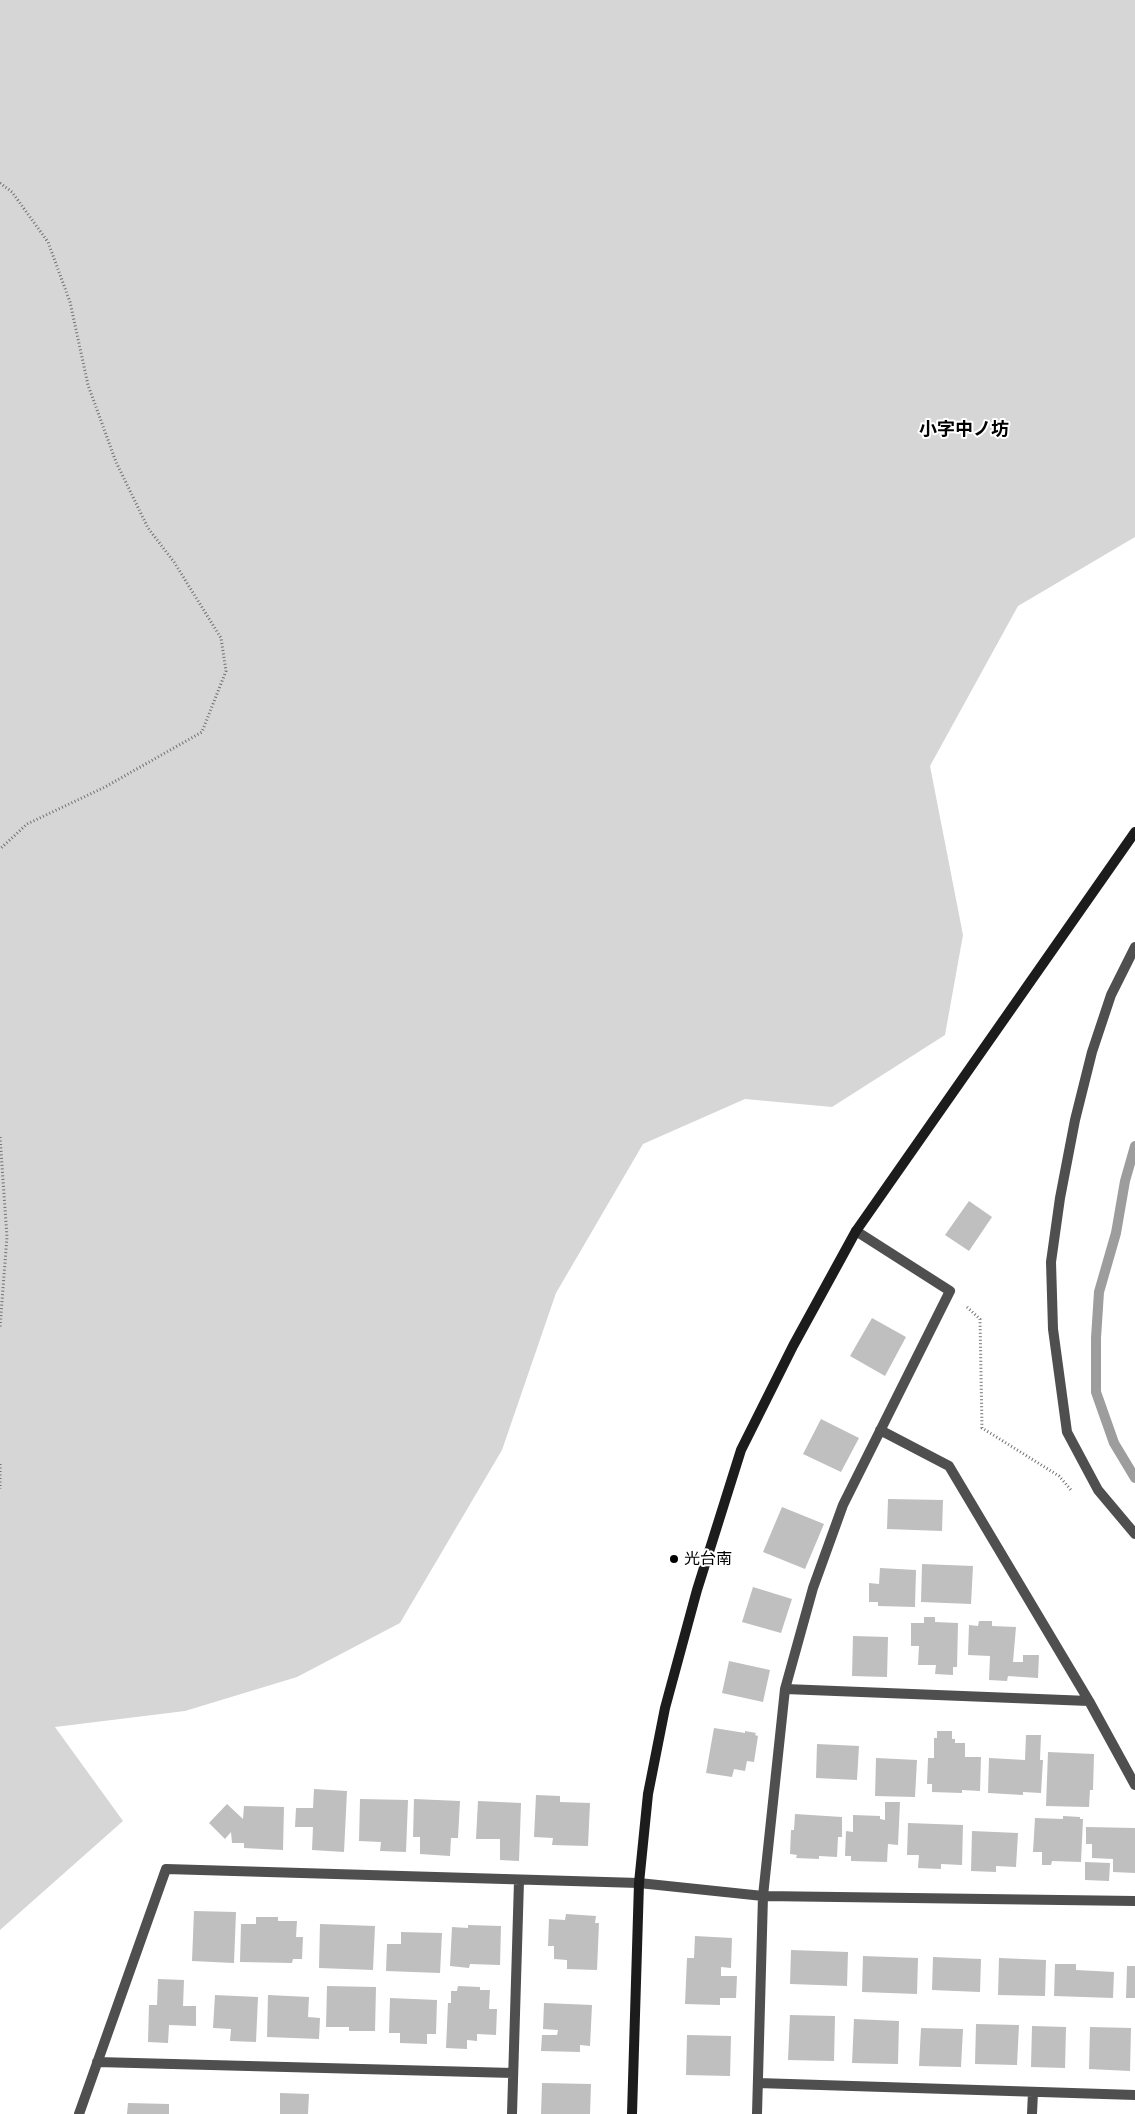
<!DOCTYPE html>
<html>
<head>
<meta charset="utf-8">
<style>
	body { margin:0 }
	canvas { display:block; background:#fff }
</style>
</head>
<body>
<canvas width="1135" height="2114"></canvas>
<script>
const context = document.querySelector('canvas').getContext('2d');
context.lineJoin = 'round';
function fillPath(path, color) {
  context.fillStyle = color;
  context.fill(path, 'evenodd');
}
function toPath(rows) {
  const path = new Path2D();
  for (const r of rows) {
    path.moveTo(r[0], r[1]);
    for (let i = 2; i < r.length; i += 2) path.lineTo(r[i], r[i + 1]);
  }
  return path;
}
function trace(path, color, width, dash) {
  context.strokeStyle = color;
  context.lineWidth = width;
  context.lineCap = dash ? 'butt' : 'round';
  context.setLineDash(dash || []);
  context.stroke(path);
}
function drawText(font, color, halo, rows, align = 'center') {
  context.font = font + ' Ubuntu,"Noto Sans JP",sans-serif';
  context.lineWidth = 4;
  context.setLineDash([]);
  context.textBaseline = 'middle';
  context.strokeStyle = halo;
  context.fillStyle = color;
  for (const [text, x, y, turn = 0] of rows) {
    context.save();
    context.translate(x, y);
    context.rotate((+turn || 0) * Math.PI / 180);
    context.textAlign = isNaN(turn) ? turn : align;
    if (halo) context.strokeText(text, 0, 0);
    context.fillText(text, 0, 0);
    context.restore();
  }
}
fillPath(toPath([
	[0,0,1135,0,1135,537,1018,606,930,766,963,935,945,1035,832,1107,745,1099,643,1144,556,1293,502,1450,400,1623,297,1677,185,1711,55,1727,123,1821,0,1930]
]), '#d6d6d6');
trace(toPath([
	[1135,1146,1125,1181,1116,1233,1099,1292,1096,1338,1096,1392,1114,1443,1135,1478]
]), '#9d9d9d', 10);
fillPath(toPath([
	[969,1201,992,1217,969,1251,945,1235],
	[872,1318,906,1337,885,1376,850,1356],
	[821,1419,859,1438,841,1472,803,1454],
	[888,1499,943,1500,942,1531,887,1529],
	[782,1507,824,1524,805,1569,763,1552],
	[922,1564,973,1566,971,1604,921,1602],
	[880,1568,916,1570,915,1607,878,1606,878,1602,869,1602,869,1583,879,1584],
	[753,1587,792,1599,781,1633,742,1622],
	[924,1617,935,1617,935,1622,958,1623,957,1667,953,1667,953,1675,935,1674,936,1665,918,1665,919,1646,911,1646,911,1623,924,1623],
	[979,1621,992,1621,992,1626,1016,1627,1013,1662,1023,1662,1023,1655,1039,1655,1038,1678,1008,1676,1007,1681,989,1680,990,1656,968,1655,969,1625,978,1626],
	[853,1636,888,1637,887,1677,852,1676],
	[729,1661,770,1670,763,1702,722,1693],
	[714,1728,745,1733,745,1731,756,1733,755,1735,758,1736,754,1762,747,1761,745,1771,734,1769,732,1777,706,1773],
	[937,1731,952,1731,952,1739,955,1739,955,1743,965,1743,965,1757,981,1757,980,1791,962,1790,962,1793,932,1792,932,1784,927,1784,928,1758,934,1758,934,1738,937,1738],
	[1026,1735,1041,1735,1040,1760,1043,1760,1041,1793,1023,1792,1023,1795,988,1793,989,1758,1025,1760],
	[817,1744,859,1746,857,1780,816,1778],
	[1048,1752,1094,1754,1093,1790,1090,1790,1089,1807,1046,1806],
	[876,1758,917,1760,915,1797,875,1796],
	[314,1789,347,1791,344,1852,312,1850,313,1827,295,1827,296,1808,313,1808],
	[536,1795,560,1796,560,1802,590,1803,588,1846,552,1845,553,1838,534,1837],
	[360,1799,408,1800,406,1852,380,1851,381,1842,359,1841],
	[414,1799,460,1801,458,1838,451,1838,450,1856,420,1854,420,1837,413,1837],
	[478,1801,521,1803,519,1861,500,1860,500,1839,476,1839],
	[885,1802,900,1802,898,1845,888,1844,887,1862,851,1861,851,1856,845,1856,846,1831,853,1832,853,1815,880,1816,880,1819,885,1820],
	[227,1804,243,1819,244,1806,284,1807,283,1850,244,1848,244,1843,232,1843,231,1832,225,1839,209,1823],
	[795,1814,842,1817,842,1837,838,1837,837,1857,819,1856,819,1859,796,1858,797,1855,790,1854,791,1830,794,1830],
	[1063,1816,1080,1817,1080,1819,1083,1819,1081,1862,1052,1861,1051,1865,1042,1865,1042,1852,1033,1852,1035,1818,1063,1819],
	[908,1823,963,1825,962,1865,941,1864,941,1869,918,1868,919,1855,907,1855],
	[1086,1827,1135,1828,1135,1873,1113,1872,1113,1859,1092,1858,1092,1844,1086,1844],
	[972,1831,1018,1833,1016,1867,996,1866,996,1872,971,1871],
	[1085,1862,1110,1863,1109,1881,1085,1880],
	[194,1911,236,1912,234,1963,192,1961],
	[566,1914,596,1916,595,1923,599,1923,597,1970,567,1969,567,1960,554,1959,554,1946,548,1946,549,1919,565,1920],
	[256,1917,278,1917,278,1921,297,1921,296,1937,303,1937,302,1959,293,1959,292,1963,240,1962,241,1924,256,1924],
	[320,1924,375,1926,373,1970,319,1968],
	[468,1925,501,1926,500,1965,470,1964,469,1968,450,1966,452,1927,468,1928],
	[401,1932,442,1933,440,1973,386,1971,387,1944,401,1944],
	[695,1936,732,1938,731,1968,721,1967,721,1976,737,1976,736,1998,720,1998,720,2005,685,2004,687,1958,694,1958],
	[791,1950,848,1952,847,1986,790,1984],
	[863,1956,918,1958,917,1994,862,1992],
	[933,1957,981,1959,980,1992,932,1990],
	[999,1958,1046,1960,1045,1996,998,1995],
	[1055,1964,1076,1964,1076,1970,1114,1972,1113,1998,1054,1996],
	[1127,1966,1135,1966,1135,1998,1126,1998],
	[158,1979,184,1980,183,2006,196,2006,196,2026,169,2025,168,2043,148,2042,149,2005,157,2005],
	[327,1986,376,1987,375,2031,349,2031,349,2027,326,2027],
	[458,1986,480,1987,480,1990,490,1990,489,2009,497,2009,496,2035,477,2034,477,2041,467,2040,467,2049,446,2048,448,2003,451,2003,451,1991,457,1991],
	[215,1995,258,1997,256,2042,230,2041,231,2029,213,2028],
	[268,1995,309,1997,308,2017,320,2018,319,2039,267,2037],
	[390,1998,437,2000,436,2034,427,2034,427,2044,400,2043,400,2033,389,2033],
	[544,2003,592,2005,590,2046,580,2045,580,2052,541,2051,542,2035,557,2035,558,2030,543,2029],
	[790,2015,835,2016,834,2061,788,2060],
	[854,2019,899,2021,898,2064,852,2063],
	[976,2024,1019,2025,1017,2065,975,2064],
	[1032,2026,1066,2027,1065,2068,1031,2067],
	[1090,2027,1131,2028,1130,2071,1089,2069],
	[921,2028,963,2029,961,2067,919,2066],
	[687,2035,731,2036,730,2076,686,2075],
	[542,2083,591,2084,590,2114,541,2114],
	[280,2093,309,2094,308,2114,280,2114],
	[128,2103,169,2104,169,2114,127,2114]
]), '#bfbfbf');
trace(toPath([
	[0,183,12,192,48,242,70,302,88,385,116,462,148,528,174,562,221,638,226,671,202,732,105,787,27,824,0,849],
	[0,1137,7,1237,0,1327],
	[967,1307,980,1319,982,1428,1059,1476,1071,1490],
	[0,1464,0,1489]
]), '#717171', 3, [1, 2.5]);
trace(toPath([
	[1135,947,1111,995,1092,1052,1075,1120,1060,1198,1051,1262,1053,1329,1067,1432,1098,1490,1135,1534],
	[880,1430,949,1466,1089,1701,1135,1785],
	[785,1689,1089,1701],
	[97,2062,513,2073],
	[758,2083,1135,2095],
	[79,2114,166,1869,639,1883,763,1896,1135,1901],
	[512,2114,519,1881],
	[757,2114,763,1896,785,1689,813,1588,843,1505,950,1291,856,1231],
	[1032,2114,1033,2092]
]), '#4f4f4f', 10);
trace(toPath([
	[632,2114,639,1883,648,1794,665,1708,697,1590,741,1450,793,1346,856,1231,1135,832]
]), '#1c1c1c', 10);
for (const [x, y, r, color] of [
	[674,1559,5,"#000"]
]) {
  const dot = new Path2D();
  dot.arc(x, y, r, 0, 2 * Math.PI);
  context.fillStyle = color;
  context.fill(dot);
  trace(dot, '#fff', 2);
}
drawText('16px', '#000', '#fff', [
	["光台南",684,1559]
], 'left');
drawText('bold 18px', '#000', '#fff', [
	["小字中ノ坊",964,429]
]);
</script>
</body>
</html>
